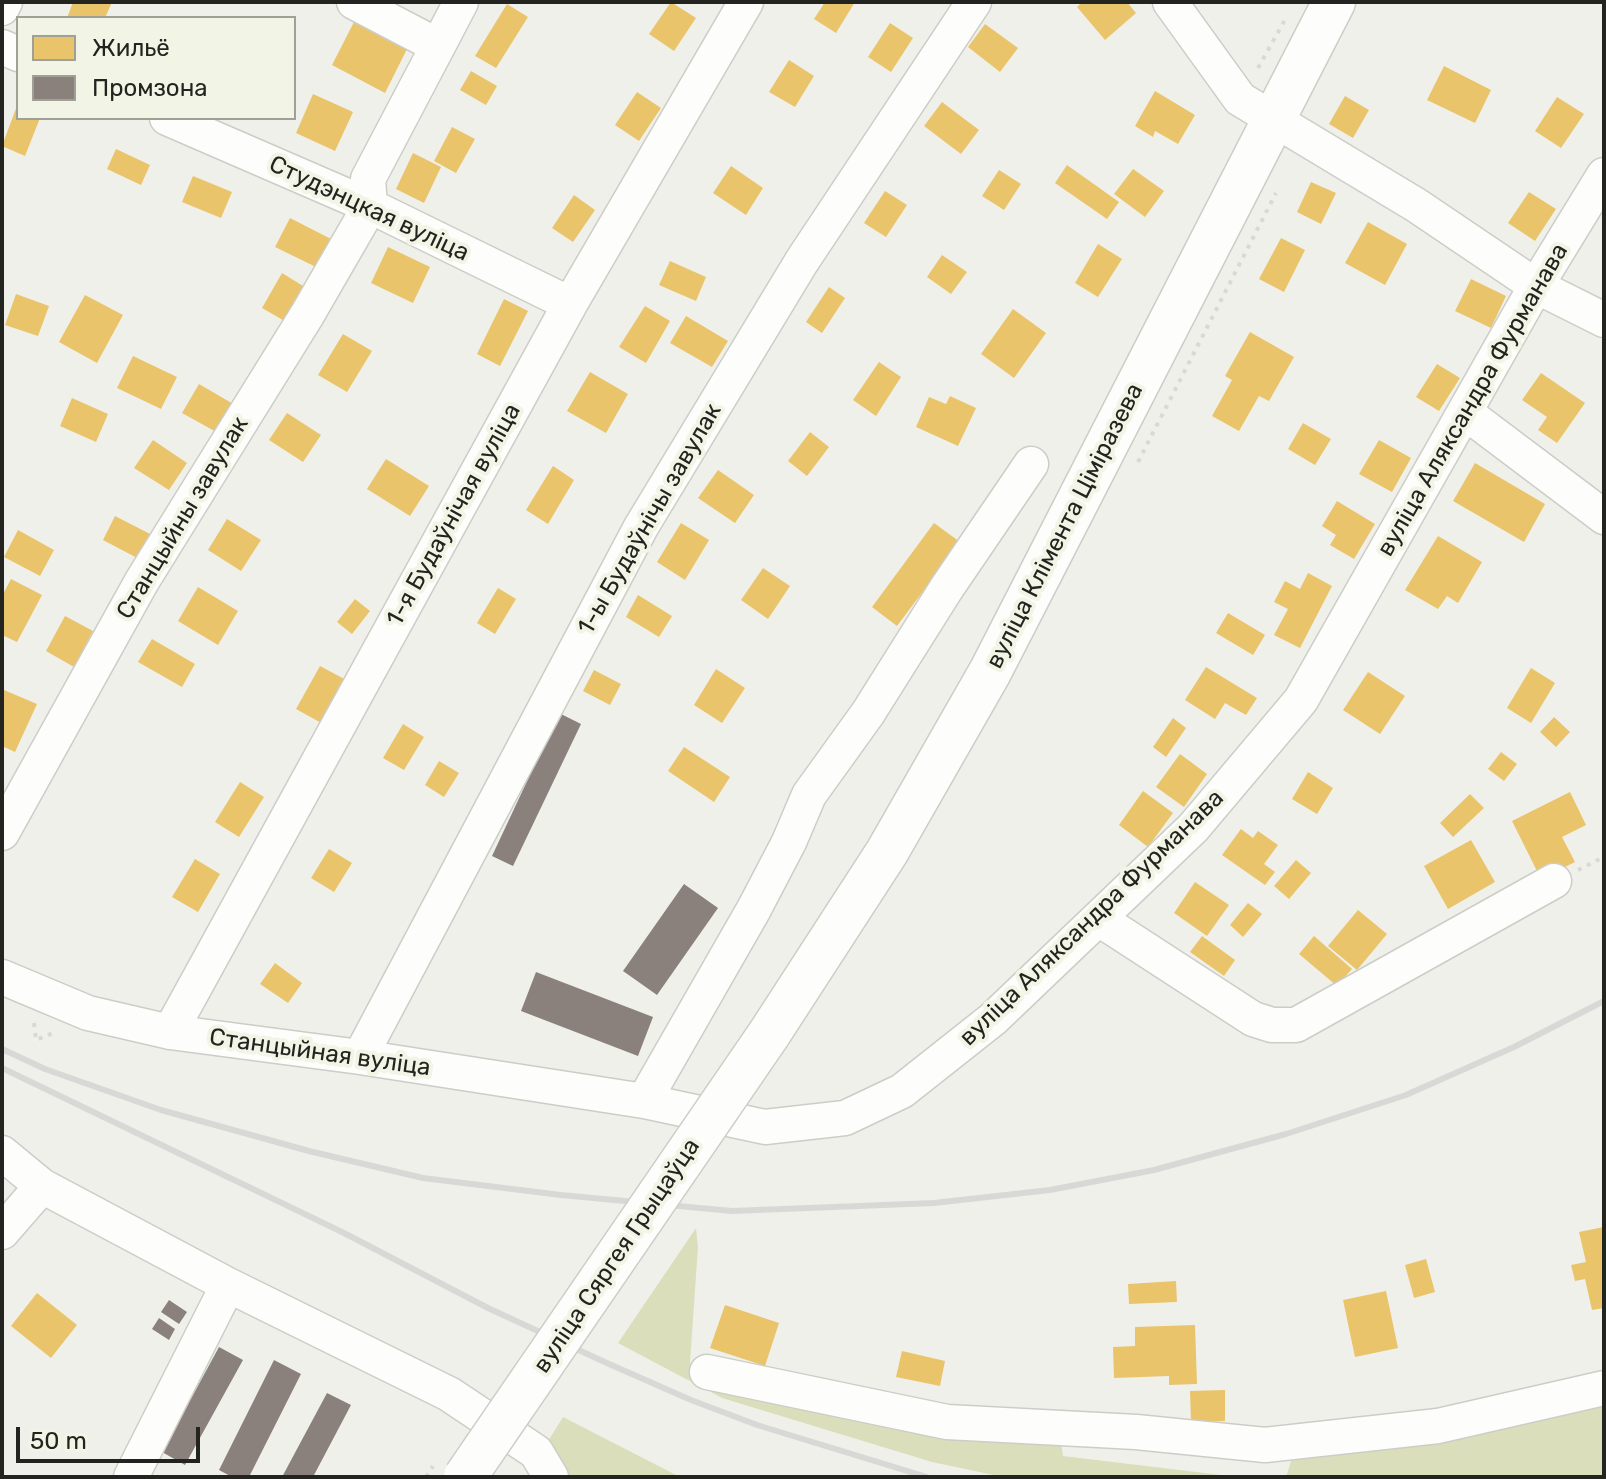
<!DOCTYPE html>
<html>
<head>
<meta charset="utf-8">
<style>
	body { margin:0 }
	#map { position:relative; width:1606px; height:1479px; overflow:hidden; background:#f0f0ea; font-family:Rubik,sans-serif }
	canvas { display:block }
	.frame { position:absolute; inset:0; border:4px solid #23241f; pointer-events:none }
	.legend { position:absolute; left:16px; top:16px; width:280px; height:104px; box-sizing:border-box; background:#f2f4e6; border:2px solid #9fa196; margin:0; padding:10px 14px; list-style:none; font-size:24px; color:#23241f }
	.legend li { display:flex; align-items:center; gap:16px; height:40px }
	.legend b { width:40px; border:2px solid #9fa196 }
	.scale { position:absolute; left:16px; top:1427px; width:184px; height:36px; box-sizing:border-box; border:4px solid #23241f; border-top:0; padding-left:10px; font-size:24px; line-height:28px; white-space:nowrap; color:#23241f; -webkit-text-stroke:6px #f2f4e6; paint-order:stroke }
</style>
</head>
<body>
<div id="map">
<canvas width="1606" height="1479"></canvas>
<div class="frame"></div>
<ul class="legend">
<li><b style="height:22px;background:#e9c46a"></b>Жильё</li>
<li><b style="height:22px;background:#8a817c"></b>Промзона</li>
</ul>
<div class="scale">50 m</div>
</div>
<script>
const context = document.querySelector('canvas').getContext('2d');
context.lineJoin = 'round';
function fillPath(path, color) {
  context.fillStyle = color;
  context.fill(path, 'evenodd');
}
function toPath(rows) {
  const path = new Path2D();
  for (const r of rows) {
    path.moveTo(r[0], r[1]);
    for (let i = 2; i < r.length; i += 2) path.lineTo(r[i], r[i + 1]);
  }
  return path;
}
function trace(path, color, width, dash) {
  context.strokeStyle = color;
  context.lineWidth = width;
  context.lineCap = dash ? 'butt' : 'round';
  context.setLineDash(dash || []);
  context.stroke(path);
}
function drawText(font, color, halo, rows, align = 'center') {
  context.font = font + ' Rubik,sans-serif';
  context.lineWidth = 8;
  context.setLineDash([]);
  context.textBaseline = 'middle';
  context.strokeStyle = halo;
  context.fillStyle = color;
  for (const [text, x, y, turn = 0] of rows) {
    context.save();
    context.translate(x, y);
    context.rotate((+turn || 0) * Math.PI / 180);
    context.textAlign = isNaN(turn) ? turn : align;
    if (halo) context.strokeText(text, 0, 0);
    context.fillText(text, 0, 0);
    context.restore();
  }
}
fillPath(toPath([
	[696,1228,698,1247,690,1362,694,1376,1061,1442,1063,1456,1238,1477,1003,1477,932,1462,722,1398,618,1343],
	[1604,1402,1604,1477,1286,1477,1292,1458],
	[563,1417,680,1477,571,1477,545,1446]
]), '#dbdebb');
fillPath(toPath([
	[73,2,112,2,105,18,67,18],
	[671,2,696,18,674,51,649,34],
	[825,2,855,2,836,33,814,19],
	[1082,2,1127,2,1136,13,1105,40,1077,7],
	[507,4,528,17,496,68,475,56],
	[354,22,407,49,385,93,332,65],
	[890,23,913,38,891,72,868,57],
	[985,24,1018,48,1000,72,968,47],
	[789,60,814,76,795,107,769,92],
	[1444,66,1491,90,1475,123,1427,100],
	[471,71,497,86,486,105,460,90],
	[1155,91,1195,115,1178,144,1155,131,1153,137,1135,126],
	[637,92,661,108,639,141,615,125],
	[313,94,353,112,335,151,296,133],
	[1345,96,1369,110,1353,138,1329,124],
	[1557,97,1584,114,1561,148,1535,131],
	[942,102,979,130,961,154,924,126],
	[18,103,18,118,40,118,25,156,2,146],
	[452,127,475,139,456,173,434,161],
	[116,149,150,165,141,185,107,169],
	[413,153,441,167,424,203,396,189],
	[1067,165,1119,202,1107,219,1055,183],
	[731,166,763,188,746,215,713,193],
	[1133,169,1164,191,1145,217,1114,194],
	[999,170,1021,184,1004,210,982,196],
	[193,176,232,192,221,218,182,202],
	[1311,182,1336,193,1321,224,1297,212],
	[885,191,907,205,886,237,864,223],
	[1529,192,1556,209,1535,241,1508,223],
	[574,195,595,210,573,242,552,228],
	[290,218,333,240,318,268,275,247],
	[1368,222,1407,244,1385,285,1345,263],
	[1281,238,1305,250,1284,292,1259,279],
	[1098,244,1122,259,1098,297,1075,283],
	[388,247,430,267,413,303,371,283],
	[942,255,967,272,951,294,927,277],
	[670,261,706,277,696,301,659,285],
	[282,273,308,289,288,323,262,308],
	[1471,279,1506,296,1491,328,1455,311],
	[829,287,845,298,822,333,806,322],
	[16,294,49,306,38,336,5,325],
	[85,295,123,315,97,363,59,342],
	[504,299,528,311,500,366,477,354],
	[645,306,670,321,646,363,619,347],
	[1013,309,1046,333,1014,378,981,354],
	[686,316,728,341,712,367,670,343],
	[1250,332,1294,357,1269,401,1259,396,1239,431,1212,416,1232,380,1225,376],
	[343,334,372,351,347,392,318,375],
	[133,356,177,377,161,409,117,388],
	[879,362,901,377,876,416,853,400],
	[1437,364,1460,378,1439,411,1416,397],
	[590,372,628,394,606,433,567,411],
	[1541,373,1585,403,1557,443,1538,430,1547,417,1522,400],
	[199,384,235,405,218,433,182,413],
	[950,396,976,408,958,446,916,427,929,397,946,404],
	[72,398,108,414,96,442,60,426],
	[287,413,321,435,303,462,269,440],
	[1303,423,1331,439,1315,465,1288,449],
	[810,432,829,447,807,476,788,461],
	[153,440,187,463,169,490,134,468],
	[1379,440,1411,458,1392,492,1359,474],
	[386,459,429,486,410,516,367,489],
	[1475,463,1545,504,1524,542,1453,501],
	[553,466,574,480,548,524,526,510],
	[718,470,754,495,735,523,698,498],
	[1337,501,1375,524,1354,559,1330,545,1336,535,1322,526],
	[115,516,154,536,141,560,103,540],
	[227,519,261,540,241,571,208,550],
	[681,523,709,540,685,580,657,562],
	[934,523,960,542,897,626,872,607],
	[18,530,54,550,40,576,4,557],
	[1438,536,1482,562,1458,603,1447,596,1438,609,1405,590],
	[763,568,790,586,768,619,741,600],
	[1308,573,1332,586,1300,648,1274,635,1288,609,1274,602,1285,581,1300,589],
	[11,579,42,595,17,642,2,635,2,596],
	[198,587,238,611,218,645,178,621],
	[498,588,516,599,495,634,477,623],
	[638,595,672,616,659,637,626,617],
	[355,599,370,611,352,634,337,622],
	[1228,613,1265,635,1253,655,1216,633],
	[65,616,93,631,74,667,46,651],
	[152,639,195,664,182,687,138,662],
	[320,666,348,681,325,725,296,709],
	[1206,667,1257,698,1246,715,1225,703,1215,719,1185,700],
	[1531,668,1555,683,1531,723,1507,708],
	[716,669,745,688,722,723,694,705],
	[594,670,621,684,610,705,583,691],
	[1368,672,1405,696,1380,734,1343,710],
	[4,690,37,704,15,752,2,746,2,695],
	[1554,717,1570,732,1556,747,1540,732],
	[1173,718,1186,728,1166,757,1153,747],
	[403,724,424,737,404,770,383,758],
	[684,747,730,777,714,802,668,771],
	[1501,752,1517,764,1504,781,1488,769],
	[1180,754,1207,774,1184,807,1156,787],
	[439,761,459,773,444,797,425,785],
	[1308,772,1333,788,1317,814,1292,799],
	[240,782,264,797,239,837,215,822],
	[1143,791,1173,813,1148,847,1119,825],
	[1570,792,1586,825,1562,837,1575,862,1541,879,1512,821],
	[1470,794,1484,808,1453,837,1440,823],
	[1241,829,1253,838,1258,831,1278,845,1264,864,1275,872,1265,885,1222,855],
	[1471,840,1495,882,1448,909,1424,866],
	[329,849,352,863,334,892,311,878],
	[195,859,220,874,198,912,172,897],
	[1296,860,1311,873,1289,899,1274,886],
	[1195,882,1229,905,1207,936,1174,913],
	[1248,903,1262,914,1243,937,1230,925],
	[1358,910,1387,934,1357,970,1328,946],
	[1202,936,1235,960,1224,976,1190,952],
	[1314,936,1352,969,1337,986,1299,954],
	[275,963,302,983,288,1003,260,984],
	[1604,1227,1604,1308,1592,1310,1585,1279,1575,1281,1571,1265,1586,1262,1579,1232],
	[1426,1259,1435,1292,1414,1298,1405,1265],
	[1176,1281,1177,1302,1129,1304,1128,1284],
	[1386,1291,1398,1348,1355,1357,1343,1300],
	[37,1293,77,1325,51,1358,11,1326],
	[725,1305,779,1323,765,1366,710,1348],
	[1195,1325,1197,1384,1169,1385,1169,1376,1114,1378,1113,1347,1135,1346,1135,1327],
	[902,1351,945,1361,940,1386,896,1377],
	[1225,1390,1225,1421,1191,1422,1190,1391]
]), '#e9c46a');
fillPath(toPath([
	[559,713,581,724,513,866,492,856],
	[684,884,718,908,657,995,623,971],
	[536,972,653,1017,638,1056,521,1011],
	[169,1300,187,1312,179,1324,161,1312],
	[159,1318,175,1329,169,1340,152,1329],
	[219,1347,243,1360,185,1465,162,1452],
	[274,1360,301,1374,249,1477,232,1477,219,1470],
	[327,1393,351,1405,313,1477,282,1477]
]), '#8a817c');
const minor = toPath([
	[354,2,438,46,461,2],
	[1170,2,1240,99,1416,205,1536,286,1604,320],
	[2,8,5,2],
	[2,47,18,54],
	[167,118,370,206,570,304],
	[1466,413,1604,517],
	[2,833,142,581,307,315,370,206,368,179,438,46],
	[1099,919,1253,1019,1272,1025,1296,1025,1554,881],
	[2,977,88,1013,170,1032,360,1057,644,1101,765,1127,845,1118,902,1091,993,1019,1193,828,1301,700,1536,286,1604,175],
	[170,1032,570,304,746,2],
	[360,1057,641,527,802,261,974,2],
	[644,1101,754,909,789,842,809,795,868,713,946,589,1031,464],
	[2,1153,42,1186,228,1285,449,1394,536,1452,551,1477],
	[2,1232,42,1186],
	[707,1372,947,1422,1136,1432,1265,1445,1438,1426,1604,1388],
	[131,1477,228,1285]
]);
const major = toPath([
	[769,1034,887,852,990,672,1334,2]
]);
trace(minor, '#cdcdc8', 37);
trace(major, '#cdcdc8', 45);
trace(toPath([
	[1258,68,1286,18],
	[1138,462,1276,193],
	[1578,870,1604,857],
	[34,1023,36,1040,56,1032]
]), '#d8d8d6', 4, [4, 6]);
trace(minor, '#fdfdfc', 34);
trace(major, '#fdfdfc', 42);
trace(toPath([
	[2,1049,45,1069,161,1110,309,1151,423,1178,561,1195,732,1211,934,1203,1050,1190,1154,1170,1286,1134,1406,1095,1514,1047,1604,1001],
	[2,1068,344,1233,488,1308,609,1364,691,1400,757,1425,927,1477]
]), '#d8d8d6', 6);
const majorBridge = toPath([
	[465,1477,769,1034]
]);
trace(majorBridge, '#cdcdc8', 45, []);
trace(toPath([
	[426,1477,433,1466]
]), '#d8d8d6', 4, [4, 6]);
trace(majorBridge, '#fdfdfc', 42);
drawText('24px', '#23241f', '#f2f4e6', [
	["Студэнцкая вуліца",369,209,25],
	["вуліца Аляксандра Фурманава",1473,400,-60],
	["1-я Будаўнічая вуліца",454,515,-61],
	["Станцыйны завулак",183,518,-59],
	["1-ы Будаўнічы завулак",650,519,-60],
	["вуліца Клімента Ціміразева",1065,526,-63],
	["вуліца Аляксандра Фурманава",1092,918,-44],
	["Станцыйная вуліца",320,1053,8],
	["вуліца Сяргея Грыцаўца",617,1256,-56]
]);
</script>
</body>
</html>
